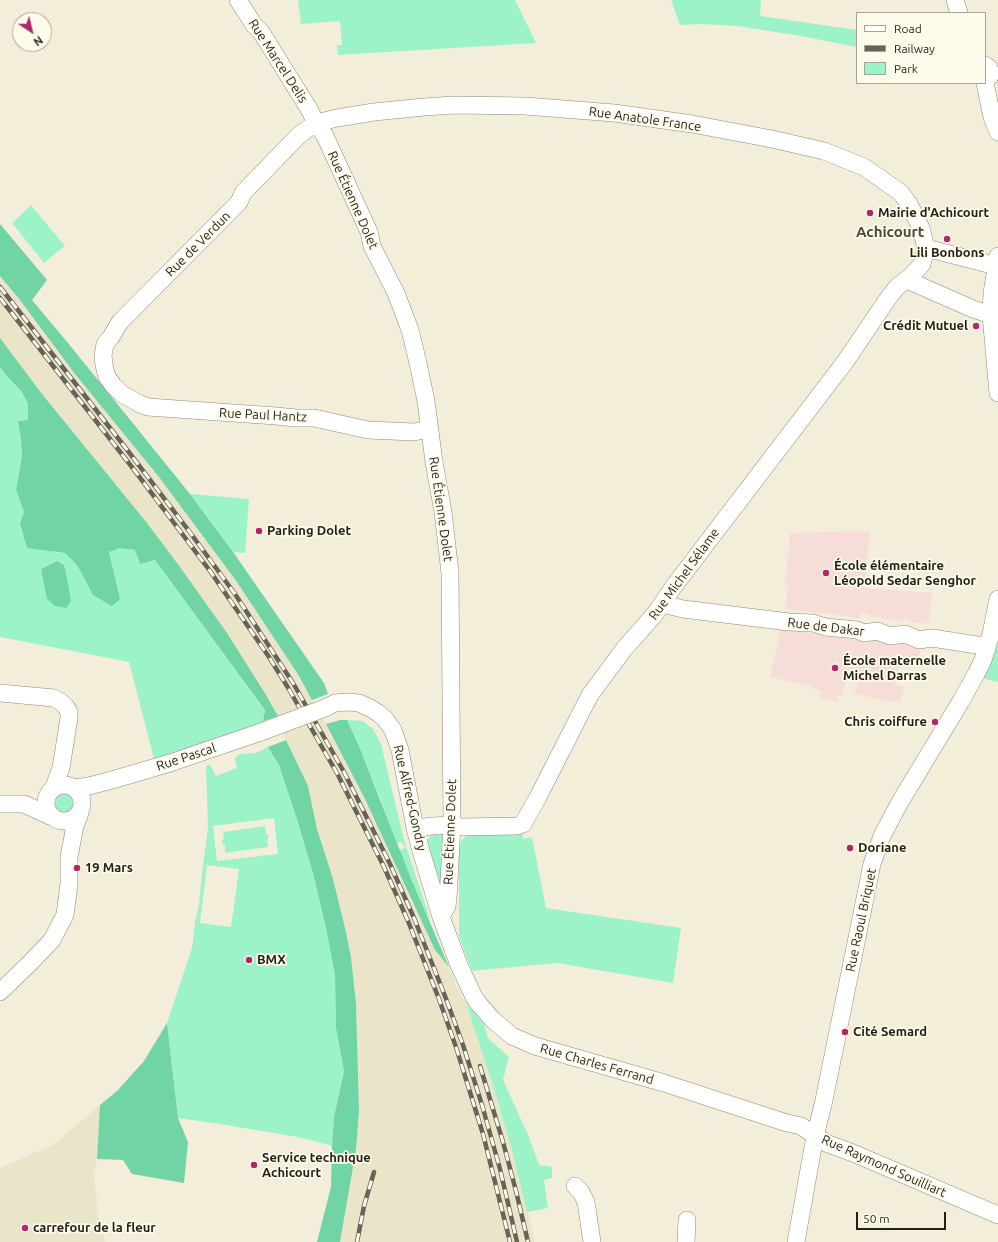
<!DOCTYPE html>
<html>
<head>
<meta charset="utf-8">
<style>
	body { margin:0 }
	#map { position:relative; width:998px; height:1242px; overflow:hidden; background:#f3eeda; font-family:Ubuntu,sans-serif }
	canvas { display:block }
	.legend { position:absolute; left:856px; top:12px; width:130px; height:72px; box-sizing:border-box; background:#fffbeb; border:1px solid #a6a397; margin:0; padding:5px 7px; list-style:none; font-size:12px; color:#211f18 }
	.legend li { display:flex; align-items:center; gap:8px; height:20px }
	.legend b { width:20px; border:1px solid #a6a397 }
	.north { position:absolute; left:12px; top:12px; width:40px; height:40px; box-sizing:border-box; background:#fffbeb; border:1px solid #a6a397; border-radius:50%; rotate:145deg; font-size:11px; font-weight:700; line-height:16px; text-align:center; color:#211f18 }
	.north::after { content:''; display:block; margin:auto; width:14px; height:18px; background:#b1286a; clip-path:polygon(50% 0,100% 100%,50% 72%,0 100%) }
	.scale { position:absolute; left:856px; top:1212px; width:90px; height:18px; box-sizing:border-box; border:2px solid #211f18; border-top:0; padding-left:5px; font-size:12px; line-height:14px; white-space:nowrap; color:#211f18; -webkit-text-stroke:3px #fffbeb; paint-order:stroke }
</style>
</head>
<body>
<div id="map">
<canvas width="998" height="1242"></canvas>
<ul class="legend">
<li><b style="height:5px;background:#fff"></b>Road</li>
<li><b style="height:5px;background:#666358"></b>Railway</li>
<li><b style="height:11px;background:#9df3c8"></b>Park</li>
</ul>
<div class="north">N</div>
<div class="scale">50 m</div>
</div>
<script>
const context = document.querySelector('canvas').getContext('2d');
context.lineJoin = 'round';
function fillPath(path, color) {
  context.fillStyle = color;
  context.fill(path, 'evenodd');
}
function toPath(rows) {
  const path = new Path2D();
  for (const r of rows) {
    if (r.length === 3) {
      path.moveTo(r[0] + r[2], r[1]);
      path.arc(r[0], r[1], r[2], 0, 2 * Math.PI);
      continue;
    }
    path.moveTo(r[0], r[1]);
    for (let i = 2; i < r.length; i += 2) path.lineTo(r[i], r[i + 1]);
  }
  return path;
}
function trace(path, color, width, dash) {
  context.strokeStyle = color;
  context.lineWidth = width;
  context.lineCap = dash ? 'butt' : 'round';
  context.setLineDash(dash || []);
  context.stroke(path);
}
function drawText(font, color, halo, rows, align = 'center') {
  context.font = font + ' Ubuntu,sans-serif';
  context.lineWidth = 3.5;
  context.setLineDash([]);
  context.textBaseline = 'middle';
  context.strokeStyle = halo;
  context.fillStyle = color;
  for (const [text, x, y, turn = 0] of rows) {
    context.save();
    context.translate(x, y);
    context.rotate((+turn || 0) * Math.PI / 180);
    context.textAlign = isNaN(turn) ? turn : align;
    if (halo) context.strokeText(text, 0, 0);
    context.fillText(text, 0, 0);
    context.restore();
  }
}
fillPath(toPath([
	[0,276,20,300,75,374,159,477,237,582,299,676,326,724,364,797,435,950,449,967,457,988,466,1003,492,1082,512,1151,535,1242,340,1242,356,1150,359,1111,356,1004,351,957,345,928,333,879,317,829,308,786,286,740,277,714,266,695,212,611,147,523,42,394,0,338],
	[100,1105,97,1159,94,1174,98,1214,105,1242,0,1242,0,1168,53,1145]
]), '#eae4c8');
fillPath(toPath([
	[870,531,864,588,932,593,929,623,925,622,925,624,910,622,910,619,903,619,903,621,881,618,881,616,876,615,876,617,870,617,870,614,861,613,860,618,785,609,788,585,785,584,790,533],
	[780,629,921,645,918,665,900,662,895,684,904,687,900,702,893,700,892,702,855,694,858,681,846,678,842,695,838,694,837,699,838,700,838,702,820,698,822,691,811,688,811,686,770,677,778,642]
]), '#f7ddd7');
fillPath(toPath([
	[298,0,515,0,536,43,338,55,337,45,342,45,340,21,301,24],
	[671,0,761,0,760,16,857,30,857,47,795,35,737,26,702,24,680,25],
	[31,205,65,246,44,263,12,223],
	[0,367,5,374,22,392,28,404,28,420,18,421,21,439,22,456,16,490,24,512,53,552,65,553,77,565,93,595,120,599,109,552,120,547,136,550,140,564,155,560,265,710,261,732,155,767,153,755,129,662,0,637],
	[57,561,64,565,71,601,41,569],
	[190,494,249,499,245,553,233,552],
	[989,642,998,642,998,682,986,679,975,675],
	[347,720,363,721,373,729,381,744,404,840,428,913,430,922,399,850,405,848,402,842,397,843,378,793],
	[268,747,279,765,296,816,313,873,326,928,335,975,336,1028,344,1070,334,1117,332,1146,314,1141,297,1137,220,1124,178,1118,167,1023,192,948,195,923,199,903,203,865,208,827,206,766,210,764,216,776,237,768,235,758,240,754,256,753],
	[274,818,278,854,217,861,213,826],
	[207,865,239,869,231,927,200,923],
	[64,803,11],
	[265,826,266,834,268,834,268,839,267,840,268,847,225,853,225,845,223,845,222,840,224,839,223,832],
	[522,832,523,839,532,837,546,908,681,928,673,983,557,963,472,971,459,936,459,843,468,834],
	[433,834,443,836,443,896,427,848,428,839],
	[466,1003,484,1025,488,1038,509,1057,503,1080,529,1137,539,1165,552,1167,552,1178,544,1180,548,1208,527,1212,512,1151,492,1082]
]), '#9df3c8');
fillPath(toPath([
	[0,224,47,280,32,300,68,343,190,494,233,552,324,683,328,694,312,700,299,676,237,582,159,477,75,374,20,300,0,276],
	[0,338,42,394,147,523,180,567,227,633,266,695,278,716,263,721,265,710,155,560,140,564,135,550,120,548,109,552,120,599,112,606,93,595,77,565,65,553,27,548,20,523,24,512,16,490,22,456,21,439,18,421,28,420,28,404,22,392,5,374,0,367],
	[57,561,64,565,68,583,71,601,66,608,55,606,47,599,41,569],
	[340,720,347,720,360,749,410,876,449,967,435,950,364,797,326,724],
	[286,740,308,786,317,829,333,879,345,928,351,957,356,1004,359,1111,356,1150,340,1242,317,1242,331,1187,332,1146,334,1117,344,1071,336,1028,335,975,326,928,313,873,296,816,279,765,268,747],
	[167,1023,178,1118,188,1142,184,1183,132,1174,123,1160,97,1159,100,1105,118,1090,144,1061]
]), '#70d4a5');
const minor = toPath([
	[238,0,254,25,261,32,309,109,316,123,325,136,369,232,372,246,396,293,410,330,418,363,426,401,434,462,443,512,450,573,452,825,448,899,447,906,441,917],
	[955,0,959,13],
	[985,65,989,68,990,71,990,76,985,79],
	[985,83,992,117,998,132],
	[926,248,996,266],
	[998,256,992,293,991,315,998,393],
	[907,280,973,309,991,315],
	[663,604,683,609,789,622,813,623,826,627,857,630,864,633,877,631,890,636,898,635,905,634,919,640,932,638,977,645,987,649],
	[0,693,54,698,61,702,66,707,69,712,69,718,61,768,54,787],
	[325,708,335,703,347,702,359,703,370,708,378,713,385,719,393,730,400,750,415,828,421,851,441,917,459,965,474,997,479,1004,492,1019,512,1036,535,1046,664,1083,787,1123,801,1126,826,1143,853,1153,998,1215],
	[64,803,18],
	[75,788,89,786,112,780,170,763,261,732],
	[0,804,24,804,50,816],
	[415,828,433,826,452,825,462,827,517,826,523,824,538,797,590,695,624,649,655,614,674,586,845,362,889,297,897,287,912,275,922,264,926,248,921,228,909,204,901,193,864,167,824,151,772,139,692,124,614,113,525,106,454,105,424,107,374,112,337,118,316,123,299,135,243,193,239,202,120,322,111,337,105,344,103,356,104,365,107,377,113,385,122,394,140,404,148,407,276,416,296,418,314,418,368,430,414,432,429,429],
	[0,992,31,962,52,940,65,915,69,884,69,857,75,826,80,813],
	[575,1186,581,1192,586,1202,592,1242],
	[686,1242,687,1220],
	[796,1242,815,1136,823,1105,872,864,882,836,900,802,961,701,976,674,983,660,991,634,998,599]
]);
trace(minor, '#8e8a77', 18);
trace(minor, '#fff', 17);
const rail = toPath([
	[0,287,128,451,189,531,235,594,293,683,344,772,390,864,414,918,445,996,463,1045,482,1105,500,1169,517,1242],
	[0,298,135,471,210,571,269,657,287,686,338,775,384,867,408,921,439,999,456,1047,483,1134,510,1242],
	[480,1066,503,1142,516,1191,528,1242],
	[357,1242,364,1206,374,1172]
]);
trace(rail, '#666358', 4.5);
trace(rail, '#fffbeb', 3, [9]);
const minorBridge = toPath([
	[261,732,325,708]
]);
trace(minorBridge, '#8e8a77', 18, []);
trace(minorBridge, '#fff', 17);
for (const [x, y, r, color] of [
	[870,213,4,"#b1286a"],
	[947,239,4,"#b1286a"],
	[976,326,4,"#b1286a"],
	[259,531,4,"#b1286a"],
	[826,573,4,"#b1286a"],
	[835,668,4,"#b1286a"],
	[935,722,4,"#b1286a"],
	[850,848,4,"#b1286a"],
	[77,868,4,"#b1286a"],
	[249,960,4,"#b1286a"],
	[845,1032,4,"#b1286a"],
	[254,1165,4,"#b1286a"],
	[25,1228,4,"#b1286a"]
]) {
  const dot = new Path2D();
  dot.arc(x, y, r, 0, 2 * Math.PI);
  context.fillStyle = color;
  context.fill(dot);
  trace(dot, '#fffbeb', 1.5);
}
drawText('13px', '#211f18', '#fffbeb', [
	["Rue Marcel Delis",278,61,57],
	["Rue Anatole France",645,119,8],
	["Rue Étienne Dolet",353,200,66],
	["Rue de Verdun",198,244,-45],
	["Rue Paul Hantz",263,415,3],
	["Rue Étienne Dolet",441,509,82],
	["Rue Michel Sélame",684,574,-54],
	["Rue de Dakar",826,627,7],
	["Rue Pascal",186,757,-18],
	["Rue Alfred-Gondry",410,798,77],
	["Rue Étienne Dolet",450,832,-88],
	["Rue Raoul Briquet",861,920,-78],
	["Rue Charles Ferrand",597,1064,16],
	["Rue Raymond Souilliart",884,1166,24]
]);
drawText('bold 13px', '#211f18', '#fffbeb', [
	["Mairie d'Achicourt",878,213],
	["Lili Bonbons",947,253,"center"],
	["Crédit Mutuel",968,326,"right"],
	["Parking Dolet",267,531],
	["École élémentaire",834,566],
	["Léopold Sedar Senghor",834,581],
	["École maternelle",843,661],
	["Michel Darras",843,676],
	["Chris coiffure",927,722,"right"],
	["Doriane",858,848],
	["19 Mars",85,868],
	["BMX",257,960],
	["Cité Semard",853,1032],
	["Service technique",262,1158],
	["Achicourt",262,1173],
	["carrefour de la fleur",33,1228]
], 'left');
drawText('bold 15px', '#4c4837', '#fffbeb', [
	["Achicourt",890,232]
]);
</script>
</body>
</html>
